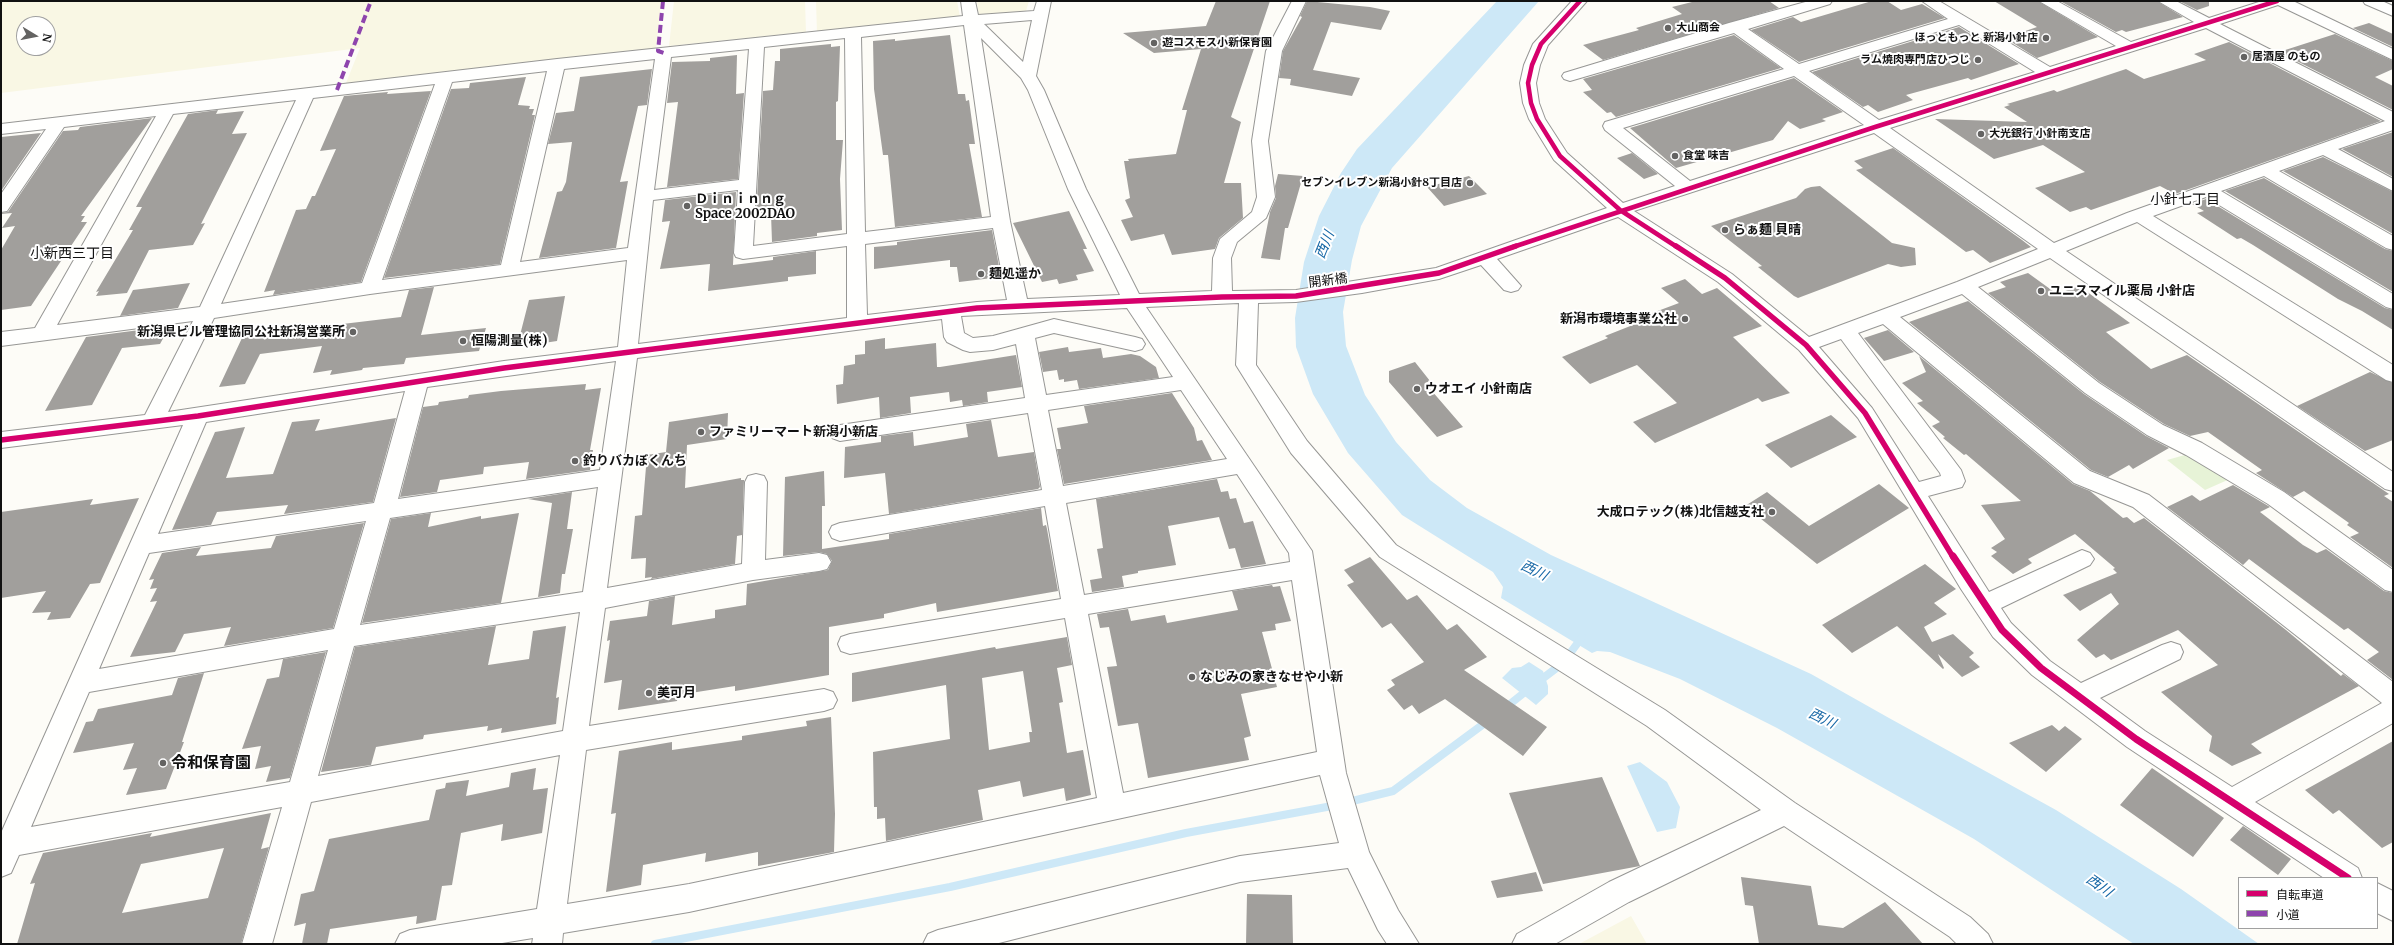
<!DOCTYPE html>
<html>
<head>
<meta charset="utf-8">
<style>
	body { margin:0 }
	#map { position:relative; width:2394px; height:945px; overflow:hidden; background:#fdfcf7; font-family:Merriweather,"Noto Sans JP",serif }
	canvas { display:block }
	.frame { position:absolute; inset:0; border:2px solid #111; pointer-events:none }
	.legend { position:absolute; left:2238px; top:877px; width:140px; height:52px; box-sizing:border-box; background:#fff; border:1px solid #a0a0a0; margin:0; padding:5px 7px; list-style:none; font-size:12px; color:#111 }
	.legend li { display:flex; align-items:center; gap:8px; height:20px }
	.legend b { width:20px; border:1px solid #a0a0a0 }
	.north { position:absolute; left:16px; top:16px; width:40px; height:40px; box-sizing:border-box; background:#fff; border:1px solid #a0a0a0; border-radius:50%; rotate:100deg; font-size:11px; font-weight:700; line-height:16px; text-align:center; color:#111 }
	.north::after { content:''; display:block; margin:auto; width:14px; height:18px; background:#646362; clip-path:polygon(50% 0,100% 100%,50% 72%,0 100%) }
</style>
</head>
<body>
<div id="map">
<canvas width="2394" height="945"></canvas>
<div class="frame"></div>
<ul class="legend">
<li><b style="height:5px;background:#d6006c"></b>自転車道</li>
<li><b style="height:5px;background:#8e44ad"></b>小道</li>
</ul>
<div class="north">N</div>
</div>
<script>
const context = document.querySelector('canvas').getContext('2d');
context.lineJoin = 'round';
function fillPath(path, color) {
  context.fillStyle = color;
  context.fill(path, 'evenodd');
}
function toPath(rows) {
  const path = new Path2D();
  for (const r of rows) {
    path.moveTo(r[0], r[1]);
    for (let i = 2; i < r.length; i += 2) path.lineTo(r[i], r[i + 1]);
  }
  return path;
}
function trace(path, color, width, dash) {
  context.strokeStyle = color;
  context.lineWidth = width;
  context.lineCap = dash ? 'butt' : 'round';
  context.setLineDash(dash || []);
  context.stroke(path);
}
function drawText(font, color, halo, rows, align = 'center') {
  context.font = font + ' Merriweather,"Noto Sans JP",serif';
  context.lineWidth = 4;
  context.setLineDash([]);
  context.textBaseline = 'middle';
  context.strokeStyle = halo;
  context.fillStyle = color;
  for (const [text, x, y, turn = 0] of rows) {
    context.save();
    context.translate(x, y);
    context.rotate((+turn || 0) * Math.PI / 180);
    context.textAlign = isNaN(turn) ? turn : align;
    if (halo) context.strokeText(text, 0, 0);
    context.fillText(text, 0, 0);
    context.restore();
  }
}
fillPath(toPath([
	[1,1,661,1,656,50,346,83,360,48,1,93],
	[24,24,48,24,48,48,24,48],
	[674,1,805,1,806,32,669,46],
	[816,1,957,1,960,17,817,33],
	[977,1,1029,1,1026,11,979,17],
	[1631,916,1647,944,1579,944]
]), '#f9f7e4');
fillPath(toPath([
	[2185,455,2214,467,2232,478,2205,490,2167,460]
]), '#e7f3d7');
fillPath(toPath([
	[1497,1,1539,1,1392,168,1361,226,1352,260,1343,312,1346,346,1365,395,1396,442,1430,480,1467,508,1551,555,1811,674,1889,718,2056,810,2181,889,2259,944,2134,944,1974,839,1777,728,1680,679,1610,652,1597,651,1592,653,1501,598,1503,587,1493,572,1402,515,1348,453,1313,394,1296,347,1295,318,1304,262,1319,216,1341,173,1357,149],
	[1529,662,1543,671,1548,686,1548,694,1536,705,1502,678,1512,668,1521,667],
	[1640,762,1667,782,1680,807,1676,828,1657,832,1627,766]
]), '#cde8f7');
trace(toPath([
	[1538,682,1563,663,1582,637],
	[1505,708,1530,688],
	[655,944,950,887,1186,833,1332,806,1393,791,1489,720]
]), '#cde8f7', 8);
fillPath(toPath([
	[1216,1,1270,1,1231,117,1241,122,1224,183,1241,183,1243,218,1219,238,1215,249,1172,255,1164,234,1131,241,1121,220,1133,217,1125,200,1130,198,1124,161,1129,161,1128,159,1176,154,1187,110,1182,110,1201,49,1154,53,1123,33,1206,26],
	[1307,1,1370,7,1390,11,1381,30,1331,22,1313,70,1360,78,1352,96,1290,85,1291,79,1279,78,1283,51,1302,17,1300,16],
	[1696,1,1769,1,1779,8,1603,60,1583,45,1639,30,1636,28,1682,14,1672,7],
	[1872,1,1887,1,1901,10,1922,4,1945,18,1799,62,1751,30,1793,17,1801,22],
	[1994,1,2038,1,2098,37,2037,58,2005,38,2037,27],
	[2060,1,2157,1,2183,17,2126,32,2122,30,2116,32],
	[2179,1,2209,1,2209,6,2197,10],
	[2369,23,2393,34,2393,47,2353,28],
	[1959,27,2019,64,1971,80,1968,78,1906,95,1913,100,1878,112,1868,105,1863,107,1812,72],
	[2335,34,2393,61,2393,69,2375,77,2393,86,2393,110,2279,52],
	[950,35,958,94,965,94,966,101,969,100,975,144,969,144,982,217,895,227,888,155,883,155,874,89,873,41,895,39,895,41],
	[1734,35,1781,68,1616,117,1611,112,1607,113,1583,92,1592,90,1583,79],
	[2229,42,2381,121,2175,194,2160,186,2091,210,2086,207,2070,212,2035,188,2085,172,2043,145,1994,159,1935,119,2027,122,2004,107,2010,105,2007,104,2054,90,2057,92,2126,69,2144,79,2206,60,2194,54],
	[831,44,831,47,840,46,838,101,836,102,836,140,843,140,840,179,842,230,817,233,817,236,772,242,771,214,756,216,763,91,773,90,775,61,780,61,780,49],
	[737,55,736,94,744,93,738,179,667,187,678,102,667,103,672,62,710,61,710,58],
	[652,69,647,105,638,106,620,182,628,181,616,248,539,258,557,192,562,191,566,182,572,142,548,144,556,113,574,111,580,77],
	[526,77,518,105,530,106,529,109,534,109,532,115,535,115,500,264,384,278,451,89,469,88,470,83],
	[1794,78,1843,112,1822,119,1826,121,1800,129,1788,121,1773,140,1676,168,1630,128],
	[431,91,361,282,273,295,275,290,264,292,296,210,306,209,312,196,315,196,336,149,320,151,344,96,388,92,387,94],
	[218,110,216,114,244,111,232,134,247,133,201,224,205,223,193,245,149,250,127,293,96,296,99,291,96,292,133,230,129,230,142,207,136,207,188,114],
	[152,118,81,216,85,216,81,222,87,222,31,306,1,310,1,250,15,226,2,228,12,213,1,214,1,213,8,212,63,131,78,130,80,127],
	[2393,132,2393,177,2342,149],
	[41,133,1,191,1,137],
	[1893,148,2022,240,2031,247,1990,263,1973,250,1966,252,1856,170,1863,168,1854,161],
	[1632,153,1658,174,1644,179,1617,158],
	[2323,157,2393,192,2393,234,2283,171],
	[1278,174,1303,176,1288,228,1285,228,1280,260,1261,258,1270,212,1276,198,1275,186],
	[1469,176,1487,194,1444,206,1427,187],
	[2264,178,2385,249,2393,251,2393,292,2225,191],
	[1820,186,1892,243,1915,248,1916,265,1901,267,1888,264,1798,298,1794,296,1758,267,1762,266,1711,226,1796,198,1805,189,1811,187],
	[736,192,733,265,773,260,773,257,816,251,816,274,788,277,788,281,708,291,710,264,660,269,670,221,662,222,665,200],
	[2206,199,2385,308,2393,310,2393,330,2362,311,2338,299,2253,245,2241,238,2237,239,2197,213,2204,211,2192,204],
	[1069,211,1087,249,1083,249,1094,271,1076,275,1078,280,1059,284,1057,279,1042,282,1013,223],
	[992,230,1001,277,959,282,957,267,950,267,950,260,874,269,874,247,897,245,897,242],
	[2028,273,2057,294,2079,286,2130,323,2106,332,2151,369,2187,355,2389,494,2384,496,2393,502,2393,568,2350,537,2359,533,2347,525,2349,523,2304,491,2293,497,2256,473,2262,470,2208,432,2190,436,2164,424,2100,382,1988,293,2006,287,2000,282],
	[1685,279,1702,294,1717,288,1762,326,1733,337,1790,393,1762,402,1758,398,1655,443,1633,422,1677,403,1637,365,1590,384,1562,357,1608,338,1605,336,1643,321,1639,318,1679,303,1661,288],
	[190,283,178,308,120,316,133,290],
	[434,287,421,335,486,328,479,351,406,358,404,364,363,368,362,370,330,375,332,370,313,373,322,346,260,354,245,384,219,387,242,338,257,336,259,334,401,317,409,290],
	[565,296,557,341,524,346,525,338,519,339,529,300],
	[1968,301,2084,394,2146,436,2169,448,2133,469,2129,465,2108,477,2091,470,1909,322],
	[170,326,160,344,122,348,92,405,45,411,86,337],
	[1888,330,1914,352,1884,361,1864,338],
	[885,338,885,349,936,343,937,367,940,367,1016,355,1022,387,987,392,988,402,963,406,962,400,950,402,949,392,910,397,911,413,880,418,879,397,837,404,836,385,843,384,844,366,855,364,855,355,865,354,865,341],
	[1068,347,1069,352,1101,348,1103,358,1131,354,1140,356,1156,367,1159,378,1079,389,1077,380,1064,382,1064,379,1059,380,1057,370,1043,372,1039,352],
	[1919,356,2073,484,2090,491,2123,518,2127,517,2134,523,2144,518,2286,630,2341,676,2343,674,2359,686,2251,744,2262,753,2232,766,2209,751,2212,736,2161,692,2218,665,2178,630,2111,660,2104,654,2096,658,2077,640,2119,604,2111,593,2080,611,2063,595,2117,573,2113,569,2115,568,2075,534,2028,559,2032,563,2013,574,1991,556,1997,552,1991,548,2005,539,1981,505,2021,501,1966,454,1964,455,1943,438,1945,437,1932,426,1940,422,1917,403,1923,401,1902,383,1926,372],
	[1415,362,1430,381,1425,383,1463,427,1437,437,1389,382,1389,371],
	[2370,372,2393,383,2393,440,2365,451,2297,406],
	[586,384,585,390,601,388,590,450,593,450,590,470,526,479,529,462,484,467,483,474,440,480,437,492,400,497,423,407,438,405,439,402,468,398,469,395,501,391],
	[1172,393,1194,428,1197,441,1202,440,1212,460,1064,484,1057,449,1061,449,1057,428,1088,423,1084,406],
	[728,413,727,439,687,445,685,488,741,478,741,480,744,480,742,535,737,536,735,564,651,579,652,577,645,578,646,558,631,559,635,516,642,515,647,455,666,452,669,422],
	[1831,415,1857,437,1791,468,1765,445],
	[396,418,373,502,284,514,288,505,217,512,211,525,172,530,215,432,245,427,226,478,273,474,292,422,320,419,315,431],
	[991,420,998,457,1034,452,1040,487,1038,489,889,514,885,473,844,478,845,447,881,442,881,436,913,432,914,446,968,437,966,424],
	[824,471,825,506,822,506,822,549,889,539,889,534,1041,508,1043,526,1046,525,1047,529,1058,591,937,612,936,603,884,614,884,618,829,627,829,675,735,691,735,686,678,695,677,701,618,710,622,680,604,683,610,640,607,641,610,621,647,616,649,601,675,596,672,625,715,618,715,610,746,605,747,584,828,570,832,561,827,554,819,552,783,556,785,477],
	[1217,479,1221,492,1228,491,1230,499,1236,498,1244,523,1253,521,1266,564,1241,568,1235,548,1229,549,1219,517,1168,526,1176,565,1138,571,1138,573,1122,576,1124,587,1092,592,1090,580,1102,578,1097,549,1103,548,1096,499],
	[1879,484,1909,508,1817,564,1745,506,1767,492,1809,526],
	[2233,485,2270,507,2260,512,2303,545,2317,553,2326,549,2384,591,2393,593,2393,680,2367,660,2379,652,2348,628,2344,630,2249,559,2243,565,2167,507,2192,495,2200,501],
	[572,492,567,529,573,529,565,574,562,574,560,593,538,597,552,503,528,499],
	[139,498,100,583,90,584,70,618,47,620,51,612,32,613,46,591,1,598,1,512,93,499,90,505],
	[431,513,428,527,481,516,481,519,519,513,501,603,362,623,391,519],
	[364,523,333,628,224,646,231,627,184,634,175,652,130,657,157,601,150,602,157,588,150,589,154,579,149,580,162,553,201,547,196,556,271,548,276,536],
	[1370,557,1407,600,1417,595,1447,630,1457,624,1487,657,1464,670,1547,727,1523,756,1445,699,1419,714,1412,705,1404,710,1387,690,1395,685,1391,680,1424,662,1391,623,1382,628,1347,585,1354,582,1344,570],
	[1925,564,1956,589,1934,603,1947,614,1924,627,1932,642,1953,634,1974,653,1969,657,1980,667,1962,677,1938,654,1944,668,1943,669,1897,626,1852,653,1822,625],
	[1272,585,1273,587,1280,586,1291,621,1275,624,1276,630,1262,632,1277,687,1241,694,1251,736,1244,738,1249,760,1148,778,1138,723,1118,726,1107,667,1117,666,1109,627,1100,628,1097,614,1128,609,1131,621,1165,615,1167,623,1238,610,1232,591],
	[496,626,488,665,529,659,533,631,566,626,556,698,559,697,556,724,501,733,502,728,487,731,488,726,424,735,423,739,376,747,371,765,321,772,355,647],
	[1067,637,1072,665,1057,668,1063,702,1059,703,1067,753,1083,750,1091,795,1066,801,1064,788,1023,797,1020,781,978,790,983,820,886,841,885,818,877,819,877,807,874,807,873,752,950,739,946,685,852,702,852,673,995,647,996,649],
	[1023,671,1032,732,1029,732,1030,742,989,750,982,678],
	[326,652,290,778,266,782,271,766,255,769,261,746,242,749,267,679,279,677,283,659],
	[204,673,182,742,184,742,166,789,126,795,137,768,123,770,134,743,73,753,86,722,93,721,98,709,172,695,178,678],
	[831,717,835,814,834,852,758,866,758,852,705,862,706,853,643,865,641,885,606,892,616,813,611,814,619,751,672,742,672,750,742,740,742,736,807,726,806,721],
	[2052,725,2059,731,2065,726,2082,739,2046,772,2009,743],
	[2393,741,2393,842,2382,848,2339,810,2333,814,2305,790],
	[536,768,533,790,548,788,542,833,501,841,503,824,461,833,452,885,442,886,436,920,416,924,417,916,330,929,327,944,302,944,306,923,294,926,301,894,314,891,329,839,429,820,436,790,445,788,446,783,469,780,466,796,509,787,511,773],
	[2152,768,2224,818,2193,857,2120,805],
	[1602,777,1640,866,1543,884,1509,793],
	[271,813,261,849,269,847,241,944,17,944,35,883,30,884,43,853,152,833,150,837],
	[224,848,208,898,122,913,141,864],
	[2243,826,2291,859,2278,875,2230,840],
	[1536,872,1543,891,1497,898,1491,881],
	[1741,877,1811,886,1818,925,1843,928,1885,902,1923,944,1759,944,1753,906,1745,905],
	[1247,894,1292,895,1293,944,1246,944]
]), '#a19f9c');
const minor = toPath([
	[961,1,975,1,978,15,1034,11,1037,1,1051,1,1036,76,1044,90,1086,189,1139,294,1212,291,1213,258,1220,239,1252,212,1257,197,1252,141,1266,51,1292,1,1306,1,1282,51,1268,141,1275,197,1266,218,1237,242,1231,258,1232,291,1296,290,1436,268,1607,208,1554,160,1529,119,1523,103,1520,83,1524,65,1533,44,1572,1,1587,1,1548,45,1540,65,1536,83,1539,103,1545,119,1567,153,1623,203,1675,186,1605,130,1603,126,1605,122,1784,69,1734,33,1570,81,1564,79,1562,76,1564,73,1729,23,1809,1,1832,1,1830,4,1748,29,1799,64,1948,19,1922,1,1939,1,2050,67,2116,46,2039,1,2057,1,2131,42,2194,22,2158,1,2176,1,2209,18,2262,1,2293,1,2393,49,2393,60,2278,5,2220,24,2393,112,2393,130,2338,149,2393,179,2393,191,2323,155,2279,171,2393,236,2393,250,2386,248,2264,176,2221,191,2393,294,2393,309,2386,307,2206,197,2153,216,2393,365,2393,382,2386,380,2137,222,2066,251,2393,472,2393,491,2385,489,2050,258,1978,287,2099,383,2163,425,2202,443,2284,492,2393,570,2393,592,2385,590,2268,504,2186,455,2147,435,2085,393,1962,294,1900,317,2090,471,2149,495,2393,682,2393,723,2255,802,2358,868,2362,878,2324,878,2127,747,2032,675,1993,637,1961,589,1858,418,1799,350,1718,282,1618,217,1497,259,1521,286,1518,290,1511,292,1504,290,1481,265,1439,279,1362,293,1296,302,1258,303,1256,365,1307,441,1396,545,1665,710,1795,803,1970,917,1988,934,1993,944,1957,944,1950,937,1784,826,1629,902,1555,944,1512,944,1517,934,1609,882,1761,810,1647,726,1380,557,1291,453,1236,365,1239,303,1146,307,1312,551,1346,773,1369,852,1398,910,1419,944,1387,944,1378,930,1348,868,1240,882,995,944,923,944,928,934,938,930,1240,856,1339,843,1320,775,689,912,563,933,562,944,532,944,533,938,496,944,395,944,400,934,410,930,537,909,560,755,311,802,272,944,242,944,282,807,19,855,11,873,1,877,1,833,183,425,1,448,1,432,145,415,193,321,1,346,1,332,35,328,156,116,64,127,7,211,1,212,1,194,46,129,1,134,1,124,557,59,963,16,961,1],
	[1032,20,1023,62,984,24,1032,20],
	[964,25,991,217,865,232,861,37,964,25],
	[1959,25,2035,72,1879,120,1809,71,1959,25],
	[2206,28,2385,121,2127,213,2054,243,1890,128,2206,28],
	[845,38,847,234,753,246,764,47,845,38],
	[981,38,1021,78,1028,90,1068,189,1120,295,1027,299,1010,221,981,38],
	[749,49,739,180,654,190,671,57,749,49],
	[655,59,628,248,520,262,564,69,655,59],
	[547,71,501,265,382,280,452,82,547,71],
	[1794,76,1864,125,1690,181,1623,128,1794,76],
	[435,84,362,283,221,304,313,98,435,84],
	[296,100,200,307,57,325,173,114,296,100],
	[1874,133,2038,249,1957,282,1809,337,1732,274,1634,211,1874,133],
	[738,190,734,253,736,257,743,259,847,246,847,318,638,344,653,200,738,190],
	[993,228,1007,300,977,302,867,315,865,244,993,228],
	[627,260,618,347,504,361,168,412,214,318,370,294,627,260],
	[1127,308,1173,377,1046,395,1035,338,1054,333,1135,351,1142,349,1145,344,1142,339,1135,337,1054,319,993,336,973,338,964,333,961,316,1127,308],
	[942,319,944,337,947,342,963,350,970,352,993,350,1016,344,1025,398,840,425,832,428,829,433,832,438,840,441,1028,413,1042,490,840,523,832,526,829,532,832,538,840,541,1045,506,1061,599,850,634,841,637,838,644,841,651,850,654,1065,618,1097,798,689,884,567,904,586,750,824,711,833,708,837,700,833,692,824,689,589,726,605,608,753,580,819,571,827,569,831,562,827,555,819,553,765,560,767,482,764,476,756,474,748,476,745,482,742,564,607,588,637,358,942,319],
	[1883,324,2074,483,2133,507,2382,703,2232,787,2145,731,2100,698,2180,659,2183,652,2180,645,2171,642,2162,645,2081,683,2050,661,2011,623,2001,608,2090,565,2094,559,2090,553,2082,550,1989,592,1928,496,1962,487,1965,481,1961,470,1858,333,1883,324],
	[1841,339,1940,473,1941,476,1919,482,1872,408,1819,347,1841,339],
	[616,361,600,470,398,499,427,387,616,361],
	[1181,390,1227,459,1063,486,1048,410,1181,390],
	[405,391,374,503,158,534,206,422,405,391],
	[1237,474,1289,553,1290,562,1084,595,1066,503,1237,474],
	[598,487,583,592,360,625,390,518,598,487],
	[366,521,334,629,99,669,149,553,366,521],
	[1292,580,1317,752,1123,793,1088,614,1292,580],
	[580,612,563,731,318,776,354,646,580,612],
	[328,650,290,782,31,827,89,692,328,650],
	[2363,1,2382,1,2393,6,2393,16,2365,4,2363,1],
	[2377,883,2393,891,2393,921,2377,913,2377,883]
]);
trace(minor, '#979795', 2);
fillPath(minor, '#fffffe');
trace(toPath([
	[663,1,658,51,664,53],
	[337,90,371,1]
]), '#8e44ad', 4, [8, 4]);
trace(toPath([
	[1580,1,1541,44,1532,65,1528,83,1531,103,1537,119,1560,156,1620,210,1677,247],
	[1513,247,1875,127,2277,1]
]), '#d6006c', 4.5);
trace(toPath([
	[1676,246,1725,278,1806,345,1865,413,1953,557],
	[1,440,198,416,504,368,977,308,1222,297,1296,296,1439,273,1516,246]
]), '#d6006c', 5.5);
trace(toPath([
	[1953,556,2002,630,2041,668,2136,739,2348,878]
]), '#d6006c', 7);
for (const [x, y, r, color] of [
	[1668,28,4,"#646362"],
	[2046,38,4,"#646362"],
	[1154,43,4,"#646362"],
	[2244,57,4,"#646362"],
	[1978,60,4,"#646362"],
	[1981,134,4,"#646362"],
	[1675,156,4,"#646362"],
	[1470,183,4,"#646362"],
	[687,206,4,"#646362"],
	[1725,230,4,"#646362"],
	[981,274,4,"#646362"],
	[2041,291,4,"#646362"],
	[1685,319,4,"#646362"],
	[353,332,4,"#646362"],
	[463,341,4,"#646362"],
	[1417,389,4,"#646362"],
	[701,432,4,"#646362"],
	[575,461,4,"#646362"],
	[1772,512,4,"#646362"],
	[1192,677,4,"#646362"],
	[649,693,4,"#646362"],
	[163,763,4,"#646362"]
]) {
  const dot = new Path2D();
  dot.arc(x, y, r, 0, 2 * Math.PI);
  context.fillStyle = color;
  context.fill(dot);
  trace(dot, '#fff', 1.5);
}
drawText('bold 11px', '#111', '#fff', [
	["大山商会",1676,28],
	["ほっともっと 新潟小針店",2038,38,"right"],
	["遊コスモス小新保育園",1162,43],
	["居酒屋 のもの",2252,57],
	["ラム焼肉専門店ひつじ",1970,60,"right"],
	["大光銀行 小針南支店",1989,134],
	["食堂 味吉",1683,156],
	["セブンイレブン新潟小針8丁目店",1462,183,"right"]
], 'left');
drawText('bold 13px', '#111', '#fff', [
	["Ｄｉｎｉｎｎｇ",695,199],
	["Space 2002DAO",695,214],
	["らぁ麺 貝晴",1733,230],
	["麺処遥か",989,274],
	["ユニスマイル薬局 小針店",2049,291],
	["新潟市環境事業公社",1677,319,"right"],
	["新潟県ビル管理協同公社新潟営業所",345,332,"right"],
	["恒陽測量(株)",471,341],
	["ウオエイ 小針南店",1425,389],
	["ファミリーマート新潟小新店",709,432],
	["釣りバカぼくんち",583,461],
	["大成ロテック(株)北信越支社",1764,512,"right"],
	["なじみの家きなせや小新",1200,677],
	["美可月",657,693]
], 'left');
drawText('13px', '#111', '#fff', [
	["開新橋",1328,281,-7]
]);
drawText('14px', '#111', '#fff', [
	["小針七丁目",2185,200],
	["小新西三丁目",72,254]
]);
drawText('italic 14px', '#1768a6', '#fff', [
	["西川",1325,245,-68],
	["西川",1534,571,26],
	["西川",1822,719,26],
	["西川",2099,886,35]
]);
drawText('bold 16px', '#111', '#fff', [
	["令和保育園",171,763]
], 'left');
</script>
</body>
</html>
